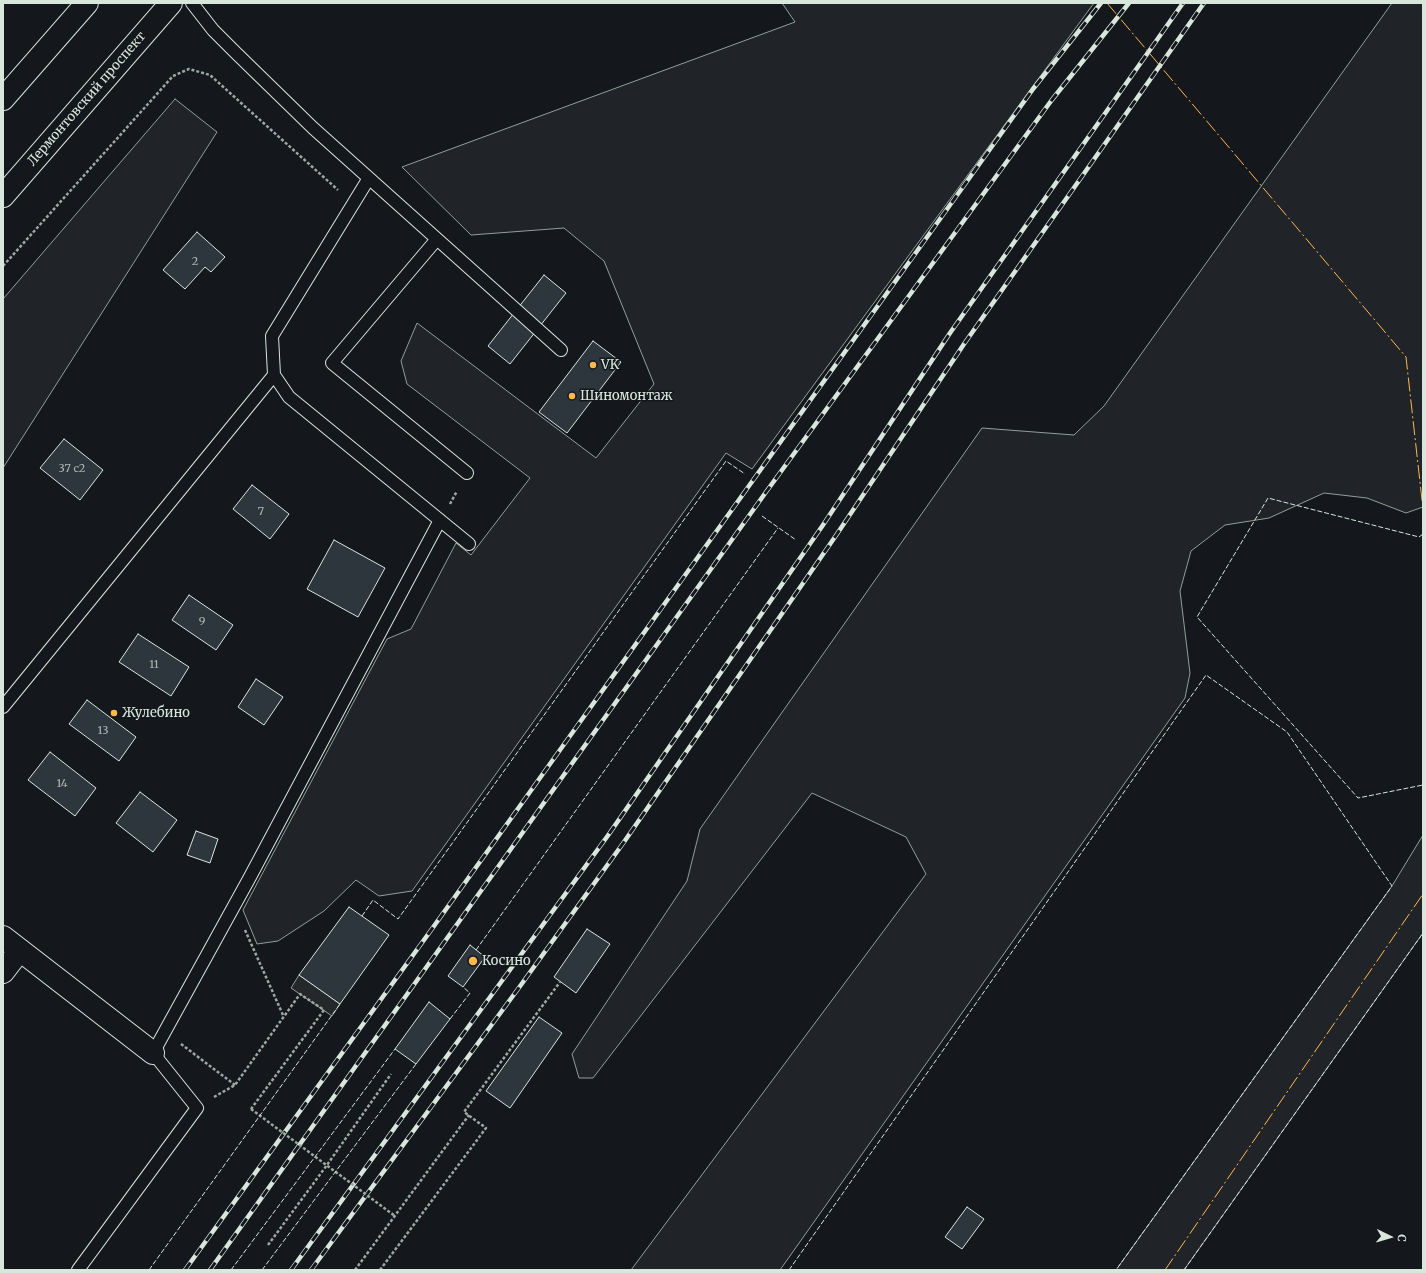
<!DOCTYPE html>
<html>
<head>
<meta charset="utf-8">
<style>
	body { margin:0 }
	#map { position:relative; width:1426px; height:1273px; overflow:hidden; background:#14181c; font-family:Merriweather,serif }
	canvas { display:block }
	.frame { position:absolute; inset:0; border:4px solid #d8e6dc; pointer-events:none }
	.north { position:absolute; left:1370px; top:1217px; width:40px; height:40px; -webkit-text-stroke:3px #14181c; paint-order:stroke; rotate:95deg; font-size:11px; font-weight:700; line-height:16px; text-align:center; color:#d8e6dc }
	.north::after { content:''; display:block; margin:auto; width:14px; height:18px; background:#d8e6dc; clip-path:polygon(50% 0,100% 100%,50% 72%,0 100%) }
</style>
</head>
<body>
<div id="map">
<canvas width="1426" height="1273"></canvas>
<div class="frame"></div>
<div class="north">С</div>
</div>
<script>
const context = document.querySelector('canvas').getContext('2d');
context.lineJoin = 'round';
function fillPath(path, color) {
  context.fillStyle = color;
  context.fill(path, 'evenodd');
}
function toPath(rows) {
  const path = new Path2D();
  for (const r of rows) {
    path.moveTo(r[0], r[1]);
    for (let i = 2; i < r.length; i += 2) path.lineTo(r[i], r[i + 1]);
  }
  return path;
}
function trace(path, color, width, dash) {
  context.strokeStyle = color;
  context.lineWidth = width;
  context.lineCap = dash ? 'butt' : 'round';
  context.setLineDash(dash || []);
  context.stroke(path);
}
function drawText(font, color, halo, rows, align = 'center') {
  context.font = font + ' Merriweather,serif';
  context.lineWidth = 3;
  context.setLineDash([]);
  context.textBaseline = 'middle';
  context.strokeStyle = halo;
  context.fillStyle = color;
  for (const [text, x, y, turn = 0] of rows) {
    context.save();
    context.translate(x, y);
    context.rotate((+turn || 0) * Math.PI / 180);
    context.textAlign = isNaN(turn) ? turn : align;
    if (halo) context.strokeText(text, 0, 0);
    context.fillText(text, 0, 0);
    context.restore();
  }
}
const green = toPath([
	[782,3,1094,3,752,469,726,453,412,891,379,896,356,880,324,911,278,941,257,944,243,910,387,639,411,629,456,543,471,555,530,478,407,384,401,361,417,323,596,458,654,384,604,261,564,228,471,235,402,167,795,22,782,3],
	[1392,3,1423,3,1423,507,1406,513,1367,498,1324,493,1269,518,1225,525,1191,551,1180,591,1190,673,1185,698,780,1270,631,1270,926,874,906,837,812,793,593,1078,579,1078,572,1054,687,881,700,829,982,428,1074,435,1104,406,1392,3],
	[175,99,217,132,3,468,3,299,175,99],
	[1423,835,1423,933,1184,1270,1116,1270,1392,886,1423,835]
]);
fillPath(green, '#202428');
trace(green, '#939e99', 1);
const parking = toPath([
	[299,975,340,1004,332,1016,291,988,299,975]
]);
fillPath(parking, '#24282b');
trace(parking, '#939e99', 1);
const building = toPath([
	[197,232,225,257,211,272,205,267,185,289,163,270,197,232],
	[544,275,566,293,510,364,488,346,544,275],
	[593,341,621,362,567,433,539,412,593,341],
	[64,439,103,470,80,500,40,468,64,439],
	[252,485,289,514,270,539,233,509,252,485],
	[334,540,385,568,358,617,307,589,334,540],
	[189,595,233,625,216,650,172,620,189,595],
	[138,634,189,667,171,696,119,662,138,634],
	[256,679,283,697,264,725,238,707,256,679],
	[87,700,136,737,119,761,69,724,87,700],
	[50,752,96,788,75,816,28,780,50,752],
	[140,792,177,820,153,852,116,823,140,792],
	[196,831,218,839,210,863,187,855,196,831],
	[349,907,389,935,340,1004,299,975,349,907],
	[587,929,610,944,576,993,554,977,587,929],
	[470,945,485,957,463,987,448,976,470,945],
	[429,1002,450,1019,416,1064,395,1049,429,1002],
	[539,1017,562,1033,510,1108,486,1091,539,1017],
	[967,1207,984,1219,962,1249,945,1237,967,1207]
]);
fillPath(building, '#2c363c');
trace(building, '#d8e6dc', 1);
const lane = toPath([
	[192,3,213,30,236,53,313,128,561,350],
	[369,178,272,336,274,375,289,397,469,544],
	[437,239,332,363,467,473],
	[3,707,274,375],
	[78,1270,197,1108,153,1053,250,877,440,520]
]);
const street = toPath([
	[3,937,153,1053],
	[3,972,20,950]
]);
const primary = toPath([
	[3,99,87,3],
	[3,196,171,3]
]);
trace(lane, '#d8e6dc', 14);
trace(street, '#d8e6dc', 24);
trace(primary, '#d8e6dc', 24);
trace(toPath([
	[3,266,173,76,189,69,210,75,338,190],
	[450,504,457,491],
	[245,930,283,1015],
	[181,1044,235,1085],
	[214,1097,235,1085,300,994,324,1010,251,1109],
	[268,1245,327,1165,391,1074],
	[355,1270,469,1115],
	[380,1270,486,1128,464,1112,560,982]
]), '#9da8a2', 2.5, [3, 2]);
trace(lane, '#14181c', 12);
trace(street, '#14181c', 22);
trace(primary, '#14181c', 22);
const rail = toPath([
	[185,1270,429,933,1033,89,1101,3],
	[210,1270,766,492,1051,101,1129,3],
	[291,1270,609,834,823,525,950,333,1183,3],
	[311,1270,518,989,624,842,837,534,964,344,1204,3]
]);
trace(rail, '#d8e6dc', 4.5);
trace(rail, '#14181c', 3, [9]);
trace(toPath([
	[251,1109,395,1216]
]), '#9da8a2', 2.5, [3, 2]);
trace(toPath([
	[762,516,796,540],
	[1423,534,1419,537,1268,498,1197,617,1358,798,1423,785],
	[362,916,373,900,398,919,726,461,745,474],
	[476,950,778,528],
	[450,1019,470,993,463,987],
	[149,1270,340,1004],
	[231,1270,395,1049],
	[262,1270,416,1064],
	[789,1270,1206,675,1287,732,1392,886,1116,1270],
	[1184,1270,1423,933]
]), '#d8e6dc', 1, [5, 2]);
trace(toPath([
	[1107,3,1406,357,1423,509],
	[1165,1270,1423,894]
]), '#ffb74d', 1, [14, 3, 2, 3]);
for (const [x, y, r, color] of [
	[593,365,4,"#ffb74d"],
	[572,396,4,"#ffb74d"],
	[114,713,4,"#ffb74d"],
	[473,961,5,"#ffb74d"]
]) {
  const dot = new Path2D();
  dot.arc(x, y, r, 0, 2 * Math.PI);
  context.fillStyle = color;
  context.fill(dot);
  trace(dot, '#14181c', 1.5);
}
drawText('11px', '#adbab4', null, [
	["2",195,262],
	["37 с2",72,469],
	["7",261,512],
	["9",202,622],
	["11",154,665],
	["13",103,731],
	["14",62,784]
]);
drawText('13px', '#d8e6dc', '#14181c', [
	["Лермонтовский проспект",87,99,-49]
]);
drawText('13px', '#d8e6dc', '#14181c', [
	["VK",601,365],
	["Шиномонтаж",580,396],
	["Жулебино",122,713],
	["Косино",482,961]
], 'left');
</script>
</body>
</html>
